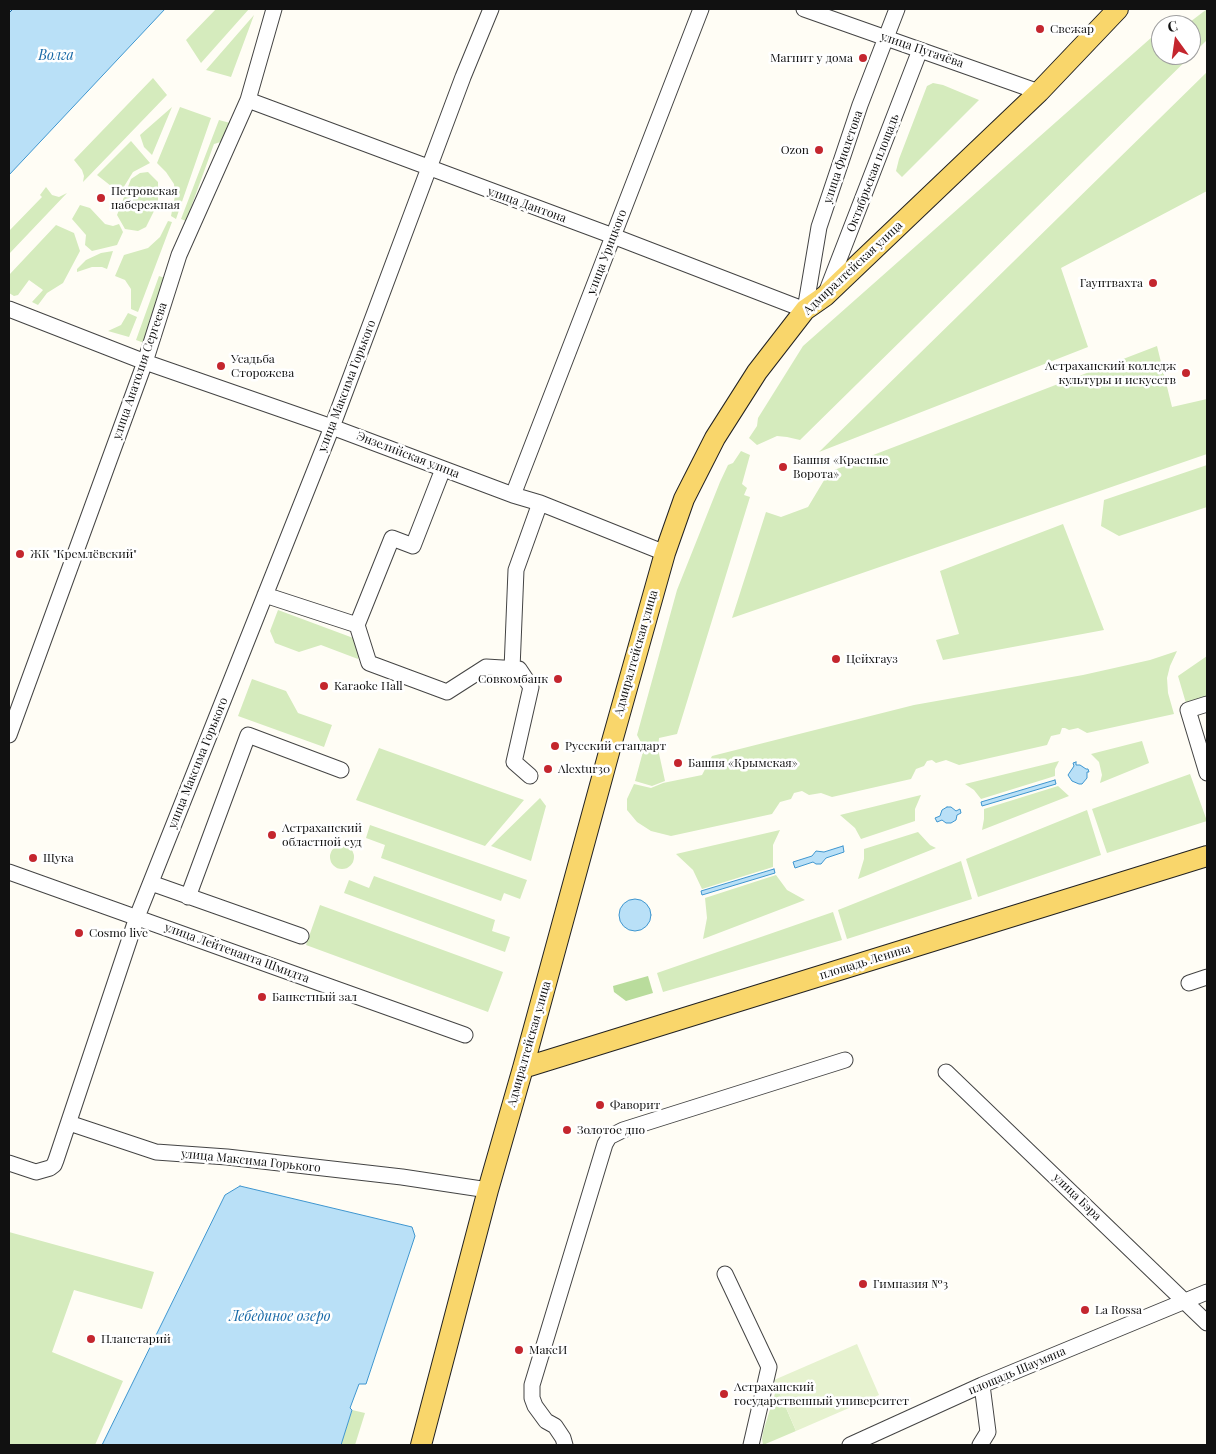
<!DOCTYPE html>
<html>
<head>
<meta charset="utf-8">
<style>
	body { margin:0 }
	#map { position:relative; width:1216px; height:1454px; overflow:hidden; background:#fffdf5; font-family:"Playfair Display",serif }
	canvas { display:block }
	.frame { position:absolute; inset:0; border:10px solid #111; pointer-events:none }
	.north { position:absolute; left:1151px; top:15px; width:50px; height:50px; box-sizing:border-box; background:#fff; border:1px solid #a0a0a0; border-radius:50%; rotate:346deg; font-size:14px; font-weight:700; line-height:20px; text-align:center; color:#111 }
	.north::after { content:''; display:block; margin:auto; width:18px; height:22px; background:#c4262e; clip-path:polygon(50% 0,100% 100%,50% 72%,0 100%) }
</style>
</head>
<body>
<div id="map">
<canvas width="1216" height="1454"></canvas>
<div class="frame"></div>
<div class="north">С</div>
</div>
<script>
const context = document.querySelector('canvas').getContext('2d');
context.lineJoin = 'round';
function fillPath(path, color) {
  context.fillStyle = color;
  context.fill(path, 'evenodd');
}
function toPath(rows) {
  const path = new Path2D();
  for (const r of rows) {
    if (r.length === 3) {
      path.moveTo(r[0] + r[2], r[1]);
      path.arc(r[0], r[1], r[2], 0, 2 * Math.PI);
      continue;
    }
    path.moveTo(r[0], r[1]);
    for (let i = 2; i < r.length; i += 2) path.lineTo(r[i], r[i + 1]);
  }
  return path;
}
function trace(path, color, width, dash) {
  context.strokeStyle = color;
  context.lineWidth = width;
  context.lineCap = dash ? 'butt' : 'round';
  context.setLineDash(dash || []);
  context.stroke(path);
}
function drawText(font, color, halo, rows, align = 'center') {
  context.font = font + ' "Playfair Display",serif';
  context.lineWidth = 5;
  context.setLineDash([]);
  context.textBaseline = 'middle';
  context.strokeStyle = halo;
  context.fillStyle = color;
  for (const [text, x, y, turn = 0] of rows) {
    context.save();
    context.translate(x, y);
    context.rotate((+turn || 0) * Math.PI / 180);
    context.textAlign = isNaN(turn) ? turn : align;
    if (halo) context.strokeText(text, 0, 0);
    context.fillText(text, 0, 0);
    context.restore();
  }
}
fillPath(toPath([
	[216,9,249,9,201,63,186,40],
	[1207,9,1207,40,800,440,787,437,777,436,757,445,749,438,757,426,758,418,803,346,1152,37,1161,36,1161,55,1191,55,1191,25,1186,25],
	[254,15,231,77,206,70],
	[1207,72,1207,191,1061,268,1088,347,819,452],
	[153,78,167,95,83,182,84,176,82,170,74,160],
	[933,83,943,85,979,100,902,177,896,171,899,159,927,86],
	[172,107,152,155,144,147,140,135],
	[180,107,211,118,176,219,171,216,175,196,174,184,166,172,157,163],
	[219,120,230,123,224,141,214,144,186,221,181,219],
	[131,141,150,163,133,172,120,193,97,175],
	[148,172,158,182,158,203,146,227,138,231,125,229,117,215,131,179,140,173],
	[46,187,52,195,59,197,67,193,9,254,9,231,42,197,40,195],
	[80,205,90,208,105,224,113,226,119,224,123,232,117,245,92,251,85,245,86,235,72,219],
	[168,221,172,222,138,312,131,309,131,289,125,280,115,276,124,255,148,248,160,237],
	[56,225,74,233,80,251,63,283,47,293,38,305,32,302,43,290,29,280,18,295,14,296,9,293,9,275],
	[113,251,107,269,102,267,92,267,77,272,77,269,86,260,101,253],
	[159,276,165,278,149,321,153,326,147,344,136,340],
	[128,313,137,317,129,337,108,331,121,325],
	[1157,346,1172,407,1207,399,1207,454,732,618,766,512,781,517,808,507,829,472],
	[741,451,750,455,742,484,747,488,744,495,750,497,677,734,659,738,658,749,665,781,652,786,635,781,644,748,637,735,677,590,720,482,728,465,733,463],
	[1207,465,1207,507,1119,536,1101,526,1104,500],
	[1063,524,1104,630,943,660,936,640,959,634,940,571],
	[278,610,364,642,358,659,321,645,299,652,275,643,270,631],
	[1177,651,1170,666,1167,678,1168,693,1174,714,1087,733,1078,728,1069,730,1065,728,1062,728,1060,734,1051,736,1047,745,959,765,946,760,936,763,932,760,927,761,924,766,916,769,911,779,832,797,821,793,809,795,802,791,794,793,791,799,780,802,772,814,671,836,651,831,637,822,627,810,627,799,634,784,651,788,663,783,702,775,712,756,914,705,1083,675,1150,660],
	[1207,656,1207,704,1188,710,1178,676],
	[252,679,286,691,298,713,332,725,324,747,238,716],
	[1142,741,1149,763,1100,783,1102,775,1099,762,1091,754],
	[379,748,524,800,485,846,356,800],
	[1059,761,1055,769,1055,776,981,799,974,790,965,784],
	[1190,774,1207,821,1107,853,1092,809],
	[1058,786,1069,796,982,830,984,819,984,809],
	[921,795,915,809,915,821,861,839,855,828,840,815],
	[540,798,546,806,531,861,491,846],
	[1087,810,1101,855,978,897,966,859],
	[370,825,527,880,520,899,504,893,501,901,381,858,385,845,366,838],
	[780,830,773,845,773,867,702,889,693,870,676,854],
	[918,832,930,845,936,848,858,879,864,859,864,849],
	[342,857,12],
	[961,861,972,899,847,939,838,910],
	[776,875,787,890,805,900,703,939,707,918,705,898],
	[374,876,495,920,492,931,510,937,505,952,344,893,349,880,369,888],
	[320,905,503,972,488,1012,306,945],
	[833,912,842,940,663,992,657,973],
	[9,1232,154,1272,142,1309,74,1290,52,1352,123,1381,95,1445,9,1445],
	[777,1387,796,1431,763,1445,762,1439,763,1432],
	[352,1410,365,1413,355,1445,341,1445]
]), '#d5ebbd');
fillPath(toPath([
	[648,976,653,993,626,1001,614,992,613,986]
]), '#b9dc9c');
fillPath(toPath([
	[857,1344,879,1395,796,1431,774,1380]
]), '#e6f2cf');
const water = toPath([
	[9,9,165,9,9,175,9,9],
	[1076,762,1076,765,1080,765,1086,769,1088,769,1089,772,1087,772,1087,778,1082,784,1079,784,1072,781,1068,775,1074,766,1073,763,1076,762],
	[1055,780,1056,784,982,806,981,802,1055,780],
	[947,807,951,807,956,811,960,809,961,813,957,815,956,820,951,823,946,823,942,820,937,822,935,818,940,816,942,810,947,807],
	[843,846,844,852,826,858,821,864,816,864,813,862,795,868,793,862,812,856,816,851,824,852,843,846],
	[774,869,775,873,702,895,701,891,774,869],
	[635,915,16],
	[240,1186,412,1227,415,1236,366,1384,359,1384,350,1408,352,1410,341,1445,102,1445,225,1195,240,1186]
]);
fillPath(water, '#b9e0f7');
trace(water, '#3f96cf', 1);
trace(toPath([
	[9,13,13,9]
]), '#1768a6', 1, [6, 5]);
const minor = toPath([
	[804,9,1039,92],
	[248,100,613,236,805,310,819,227,860,105,897,9],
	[826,293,920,50],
	[9,309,145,362,332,427,513,495,540,503,665,553],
	[443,469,413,546,392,538,357,625,369,663,447,692,486,667,519,669,531,687,514,762,530,776],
	[513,495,701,9],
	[265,595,357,625],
	[512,669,516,570,540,503],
	[1207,704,1188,710,1207,773],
	[9,735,145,362,179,255,248,100,274,9],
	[9,872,465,1035],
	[151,883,301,936],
	[188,897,248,735,341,770],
	[1189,983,1207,977],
	[946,1072,1207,1323],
	[69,1123,156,1152,227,1157,402,1177,488,1190],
	[9,1163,36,1172,50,1168,54,1165,56,1160,137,917,332,427,463,77,491,9],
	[725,1274,769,1367,751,1445],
	[565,1445,563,1438,555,1426,546,1421,535,1406,532,1398,532,1385,605,1144,609,1137,623,1130,845,1060],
	[850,1445,982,1385,1207,1292],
	[980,1445,988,1432,982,1385]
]);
const major = toPath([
	[523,1068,1207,856],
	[421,1445,488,1190,523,1068,611,745,665,553,684,499,715,438,757,372,805,310,825,296,1039,92,1118,9]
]);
trace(minor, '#444', 17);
trace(major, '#222', 22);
trace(minor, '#fff', 15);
trace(major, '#f9d66b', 20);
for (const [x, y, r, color] of [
	[1040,29,5,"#c4262e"],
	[863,58,5,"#c4262e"],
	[819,150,5,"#c4262e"],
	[101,198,5,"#c4262e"],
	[1153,283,5,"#c4262e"],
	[221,366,5,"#c4262e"],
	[1186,373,5,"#c4262e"],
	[783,467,5,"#c4262e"],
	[20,554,5,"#c4262e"],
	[836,659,5,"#c4262e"],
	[558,679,5,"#c4262e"],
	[324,686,5,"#c4262e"],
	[555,746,5,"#c4262e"],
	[678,763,5,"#c4262e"],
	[548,769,5,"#c4262e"],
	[272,835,5,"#c4262e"],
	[33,858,5,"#c4262e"],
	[79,933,5,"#c4262e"],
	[262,997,5,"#c4262e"],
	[600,1105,5,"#c4262e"],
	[567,1130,5,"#c4262e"],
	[863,1284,5,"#c4262e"],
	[1085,1310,5,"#c4262e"],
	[91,1339,5,"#c4262e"],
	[519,1350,5,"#c4262e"],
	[724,1394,5,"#c4262e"]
]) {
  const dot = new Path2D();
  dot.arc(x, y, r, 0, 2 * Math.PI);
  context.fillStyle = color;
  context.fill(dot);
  trace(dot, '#fff', 2);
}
drawText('12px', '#111', '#fff', [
	["Свежар",1050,29],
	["Магнит у дома",853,58,"right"],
	["Ozon",809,150,"right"],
	["Петровская",111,191],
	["набережная",111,205],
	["Гауптвахта",1143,283,"right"],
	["Усадьба",231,359],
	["Сторожева",231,373],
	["Астраханский колледж",1176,366,"right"],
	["культуры и искусств",1176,380,"right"],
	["Башня «Красные",793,460],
	["Ворота»",793,474],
	["ЖК \"Кремлёвский\"",30,554],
	["Цейхгауз",846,659],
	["Совкомбанк",548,679,"right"],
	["Karaoke Hall",334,686],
	["Русский стандарт",565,746],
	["Башня «Крымская»",688,763],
	["Alextur30",558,769],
	["Астраханский",282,828],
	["областной суд",282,842],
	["Щука",43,858],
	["Cosmo live",89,933],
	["Банкетный зал",272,997],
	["Фаворит",610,1105],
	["Золотое дно",577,1130],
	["Гимназия №3",873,1284],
	["La Rossa",1095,1310],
	["Планетарий",101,1339],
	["МаксИ",529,1350],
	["Астраханский",734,1387],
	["государственный университет",734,1401]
], 'left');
drawText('12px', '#111', '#fff', [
	["улица Пугачёва",922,50,19],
	["улица Фиолетова",843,157,-71],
	["Октябрьская площадь",873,173,-69],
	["улица Дантона",527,205,20],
	["улица Урицкого",607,252,-69],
	["Адмиралтейская улица",853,268,-43],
	["улица Анатолия Сергеева",140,371,-71],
	["улица Максима Горького",347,386,-69],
	["Энзелийская улица",408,455,21],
	["Адмиралтейская улица",636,653,-74],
	["улица Максима Горького",198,763,-68],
	["улица Лейтенанта Шмидта",237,953,20],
	["площадь Ленина",865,962,-17],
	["Адмиралтейская улица",529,1044,-74],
	["улица Максима Горького",251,1161,6],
	["улица Бэра",1077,1197,44],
	["площадь Шаумяна",1017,1371,-23]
]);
drawText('italic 14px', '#1768a6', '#fff', [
	["Волга",56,56],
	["Лебединое озеро",280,1317]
]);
</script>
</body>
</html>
